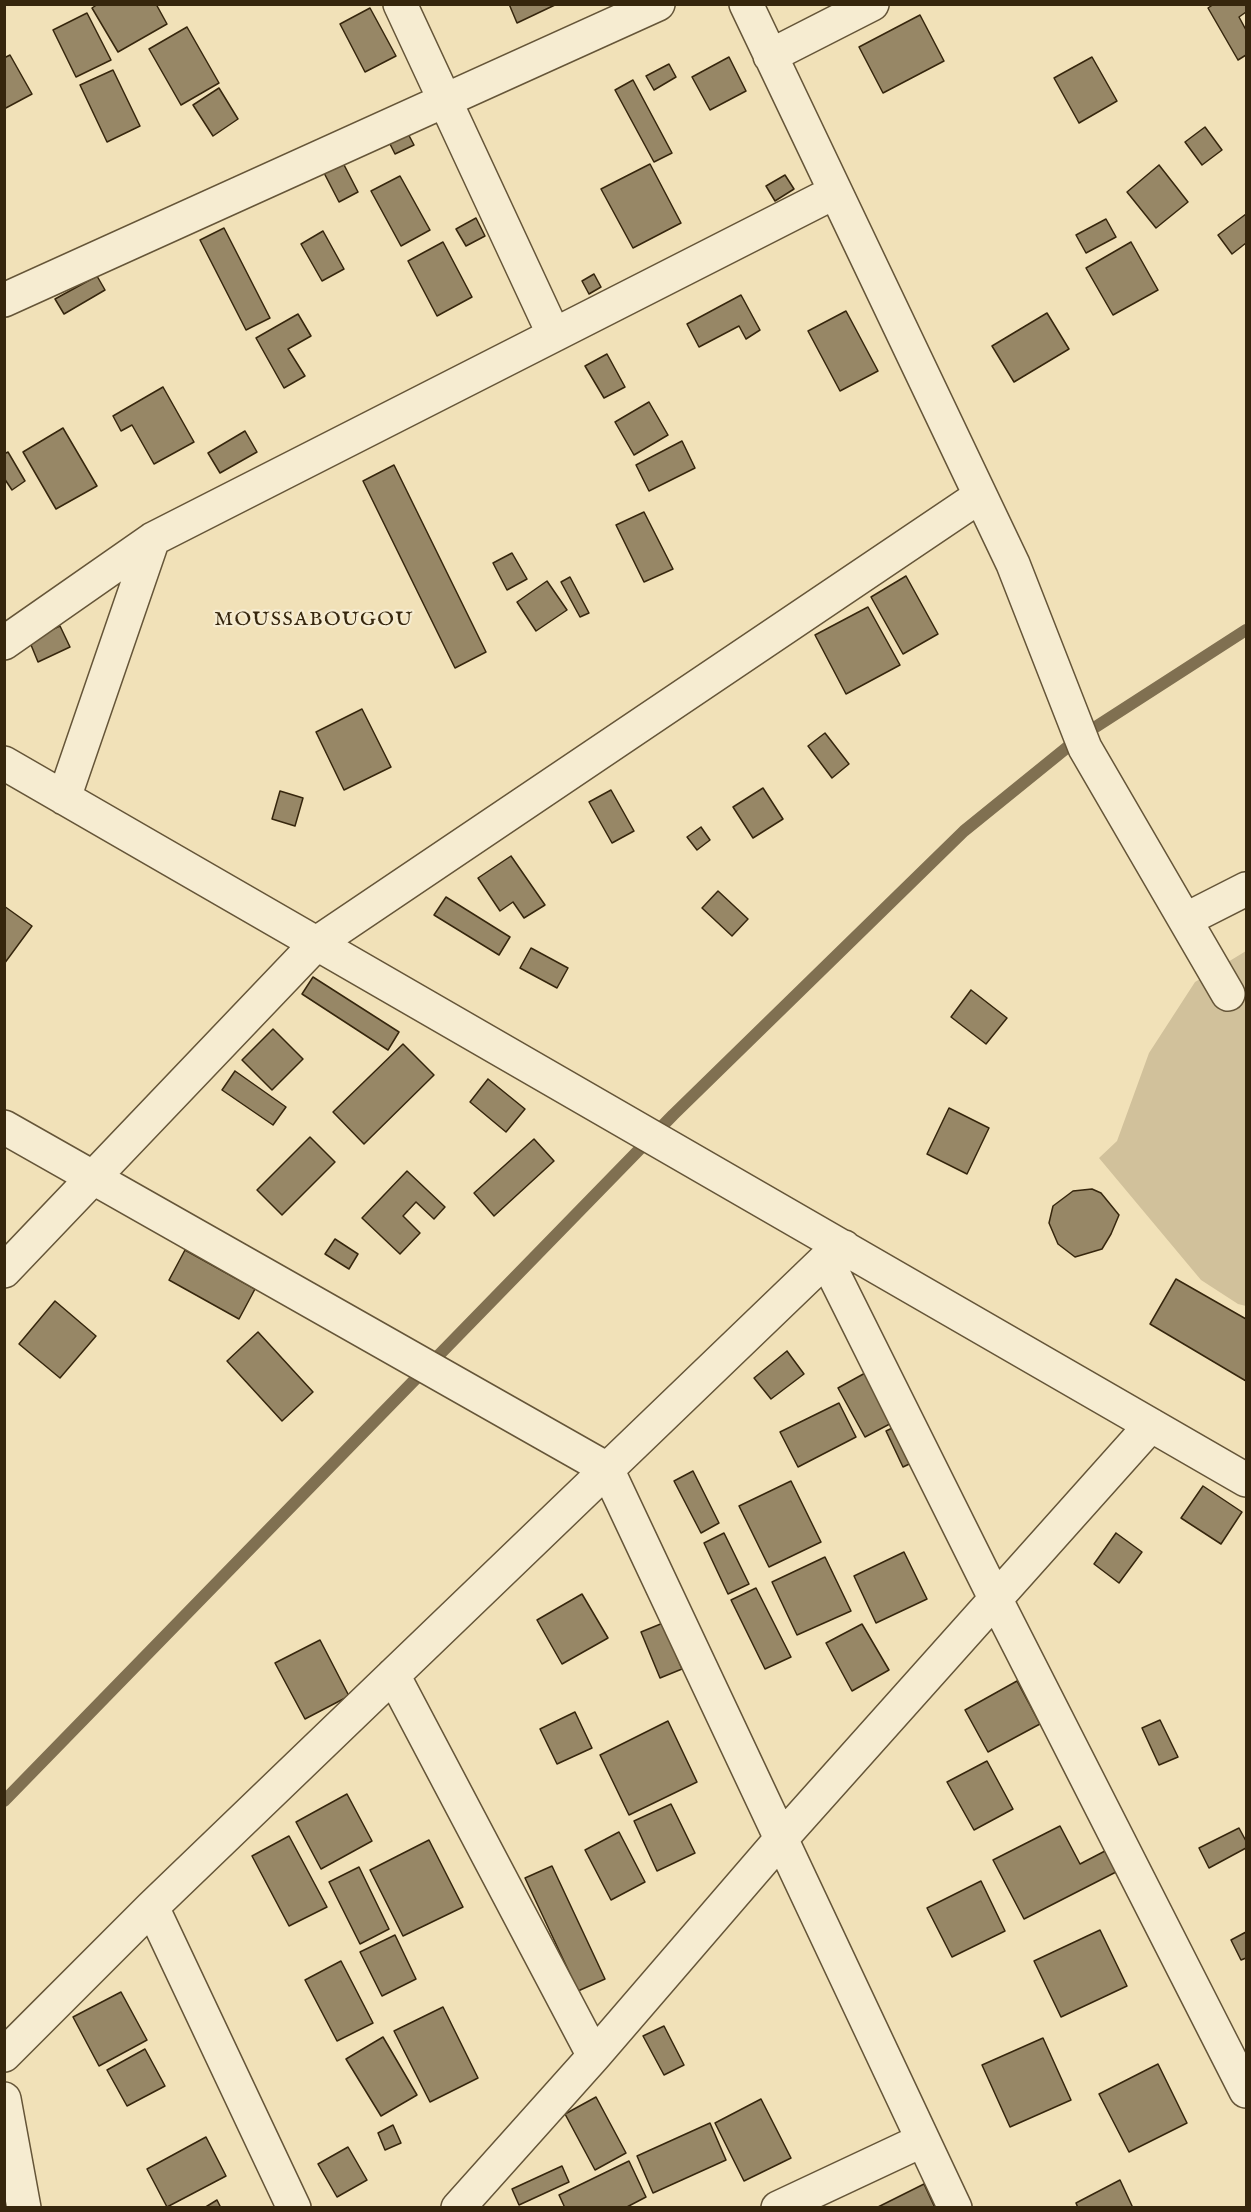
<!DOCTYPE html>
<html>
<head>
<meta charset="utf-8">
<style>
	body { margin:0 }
	#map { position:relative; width:1251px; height:2212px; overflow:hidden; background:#f1e1b8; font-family:"IM FELL English",serif }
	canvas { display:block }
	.frame { position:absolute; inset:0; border:6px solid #36260d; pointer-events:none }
</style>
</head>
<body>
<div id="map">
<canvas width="1251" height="2212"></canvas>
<div class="frame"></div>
</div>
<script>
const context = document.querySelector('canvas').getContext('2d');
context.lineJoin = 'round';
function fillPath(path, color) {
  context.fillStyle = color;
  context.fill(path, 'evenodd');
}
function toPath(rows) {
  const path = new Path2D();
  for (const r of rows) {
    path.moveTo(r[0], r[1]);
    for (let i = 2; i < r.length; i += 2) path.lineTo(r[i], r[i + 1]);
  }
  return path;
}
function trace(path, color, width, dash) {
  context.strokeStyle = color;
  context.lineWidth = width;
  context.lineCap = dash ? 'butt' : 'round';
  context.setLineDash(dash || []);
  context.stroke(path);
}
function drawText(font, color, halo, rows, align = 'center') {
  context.font = font + ' "IM FELL English",serif';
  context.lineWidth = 4.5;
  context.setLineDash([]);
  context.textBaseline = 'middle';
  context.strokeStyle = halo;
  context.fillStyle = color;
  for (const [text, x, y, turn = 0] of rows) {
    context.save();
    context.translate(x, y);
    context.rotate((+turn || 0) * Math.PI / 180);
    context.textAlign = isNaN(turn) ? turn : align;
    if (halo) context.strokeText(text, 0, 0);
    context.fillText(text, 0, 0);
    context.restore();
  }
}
fillPath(toPath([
	[1246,951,1246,1306,1238,1304,1201,1280,1099,1158,1117,1141,1149,1053,1195,982]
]), '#d1c19b');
trace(toPath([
	[4,1801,673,1115,964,831,1080,737,1246,630]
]), '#807051', 12);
const building = toPath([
	[98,4,156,4,167,24,118,52,92,8,98,4],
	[509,4,557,4,517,23,509,4],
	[1214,4,1246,4,1246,12,1239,17,1246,30,1246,55,1238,60,1208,8,1214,4],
	[370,8,396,56,365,72,340,24,370,8],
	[87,13,111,60,76,77,53,30,87,13],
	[920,15,944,61,883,93,859,47,920,15],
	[187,27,219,83,181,105,149,49,187,27],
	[10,55,32,94,4,109,4,58,10,55],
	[729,57,746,91,710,110,692,77,729,57],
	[1092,57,1117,101,1079,123,1054,78,1092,57],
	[669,64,676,77,654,90,646,76,669,64],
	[113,70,140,126,107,142,80,85,113,70],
	[633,80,672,153,654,162,615,90,633,80],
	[219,88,238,119,213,136,193,105,219,88],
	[1205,127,1222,150,1202,165,1185,142,1205,127],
	[405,128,414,145,395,154,387,138,405,128],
	[341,159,358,192,339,202,322,169,341,159],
	[650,164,681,223,633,248,601,189,650,164],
	[1159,165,1188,202,1156,228,1127,192,1159,165],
	[785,175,794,189,775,201,766,186,785,175],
	[400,176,430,230,401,246,371,191,400,176],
	[1246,214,1246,243,1232,254,1218,235,1246,214],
	[476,218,485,236,466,246,456,229,476,218],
	[1106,219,1116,237,1086,253,1076,235,1106,219],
	[224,228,270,318,246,330,200,240,224,228],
	[323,231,344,269,322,281,301,244,323,231],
	[443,242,472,297,437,316,408,261,443,242],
	[1131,242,1158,290,1113,315,1086,268,1131,242],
	[594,274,601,287,589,294,582,281,594,274],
	[97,276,105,290,64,314,55,299,97,276],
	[741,295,760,330,746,339,739,326,699,347,687,324,741,295],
	[846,311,878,371,840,391,808,331,846,311],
	[1047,313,1069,349,1014,382,992,346,1047,313],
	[298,314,311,336,288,349,305,376,284,388,256,338,298,314],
	[607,354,625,387,604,398,585,366,607,354],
	[163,387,194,442,154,464,132,425,121,431,113,416,163,387],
	[649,402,668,435,634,455,615,422,649,402],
	[63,428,97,486,56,509,23,452,63,428],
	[245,431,257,452,220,473,208,453,245,431],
	[682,441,695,468,649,491,636,465,682,441],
	[8,452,25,481,12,490,4,478,4,454,8,452],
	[394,465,486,652,455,668,363,481,394,465],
	[644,512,673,569,644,582,616,525,644,512],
	[512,553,527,579,507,590,493,563,512,553],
	[906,576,938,634,903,654,871,597,906,576],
	[570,577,589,613,580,617,561,582,570,577],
	[547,581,567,610,536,631,517,602,547,581],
	[868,607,900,665,846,694,815,635,868,607],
	[60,626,70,647,38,662,29,640,60,626],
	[362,709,391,767,344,790,316,732,362,709],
	[825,733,849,764,832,778,808,746,825,733],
	[763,788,783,819,753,838,733,807,763,788],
	[611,790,634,831,612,843,589,802,611,790],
	[280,791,303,798,295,826,272,819,280,791],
	[701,827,710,840,697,850,687,837,701,827],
	[511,856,545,905,524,918,513,902,500,911,478,878,511,856],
	[718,891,748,919,732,936,702,908,718,891],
	[446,897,510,937,499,955,434,915,446,897],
	[4,906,32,926,4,964,4,906],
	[531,948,568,968,557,988,520,968,531,948],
	[313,977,399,1032,388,1050,302,994,313,977],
	[971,990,1007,1018,986,1044,951,1017,971,990],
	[273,1029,303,1059,272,1090,242,1060,273,1029],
	[403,1044,434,1075,364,1144,333,1112,403,1044],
	[235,1071,286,1107,273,1125,222,1090,235,1071],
	[488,1079,525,1109,506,1132,470,1102,488,1079],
	[949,1108,989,1128,967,1174,927,1154,949,1108],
	[310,1137,335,1162,282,1215,257,1190,310,1137],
	[534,1139,554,1161,494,1216,474,1193,534,1139],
	[407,1171,445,1207,434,1219,416,1202,403,1216,420,1233,400,1254,362,1218,407,1171],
	[1092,1189,1101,1193,1119,1215,1111,1234,1102,1249,1075,1257,1058,1244,1049,1223,1053,1206,1073,1191,1092,1189],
	[335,1239,358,1254,349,1269,325,1254,335,1239],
	[185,1250,255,1289,239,1319,169,1280,185,1250],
	[1176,1279,1246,1319,1246,1381,1150,1324,1176,1279],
	[55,1301,96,1336,60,1378,19,1344,55,1301],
	[258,1332,313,1392,282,1421,227,1361,258,1332],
	[787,1351,804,1374,771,1399,754,1378,787,1351],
	[876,1367,903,1417,865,1437,838,1388,876,1367],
	[839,1403,856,1437,798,1467,780,1432,839,1403],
	[905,1422,922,1458,903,1467,886,1431,905,1422],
	[693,1471,719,1523,701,1533,674,1481,693,1471],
	[791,1481,821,1542,769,1567,739,1506,791,1481],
	[1203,1486,1242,1512,1221,1544,1181,1518,1203,1486],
	[724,1533,749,1584,728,1594,704,1543,724,1533],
	[1116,1533,1142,1552,1119,1583,1094,1564,1116,1533],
	[904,1552,927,1599,876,1623,854,1576,904,1552],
	[825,1557,851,1611,797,1635,772,1582,825,1557],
	[756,1588,791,1657,765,1669,731,1600,756,1588],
	[582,1594,608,1638,562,1664,537,1620,582,1594],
	[663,1623,682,1669,660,1678,641,1632,663,1623],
	[862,1624,889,1670,852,1691,826,1643,862,1624],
	[320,1640,349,1696,305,1719,275,1663,320,1640],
	[1017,1681,1040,1724,988,1752,965,1710,1017,1681],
	[575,1712,592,1748,557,1764,540,1729,575,1712],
	[1160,1720,1178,1757,1159,1765,1142,1728,1160,1720],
	[668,1721,697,1782,629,1815,600,1755,668,1721],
	[987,1761,1013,1809,974,1830,947,1782,987,1761],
	[347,1794,372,1841,321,1869,296,1822,347,1794],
	[671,1804,695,1853,657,1871,634,1821,671,1804],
	[1060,1826,1080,1864,1105,1851,1116,1872,1024,1919,993,1860,1060,1826],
	[1239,1828,1246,1841,1246,1848,1209,1868,1199,1848,1239,1828],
	[619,1832,645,1882,611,1900,585,1850,619,1832],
	[289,1836,327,1907,289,1926,252,1856,289,1836],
	[429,1840,463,1907,403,1936,370,1870,429,1840],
	[552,1866,605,1979,578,1991,525,1878,552,1866],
	[359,1867,389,1929,360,1944,329,1882,359,1867],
	[981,1881,1005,1931,952,1957,927,1908,981,1881],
	[1100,1930,1127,1986,1061,2017,1034,1961,1100,1930],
	[1246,1932,1246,1958,1241,1960,1231,1940,1246,1932],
	[395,1935,416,1979,382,1996,360,1952,395,1935],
	[341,1961,373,2023,337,2041,305,1980,341,1961],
	[121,1992,147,2040,99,2066,73,2017,121,1992],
	[443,2007,478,2078,430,2102,394,2031,443,2007],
	[664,2026,684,2065,664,2075,643,2036,664,2026],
	[383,2037,417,2095,381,2116,346,2059,383,2037],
	[1043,2038,1071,2100,1010,2127,982,2065,1043,2038],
	[145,2049,165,2086,127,2106,107,2070,145,2049],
	[1158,2064,1187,2123,1129,2152,1099,2094,1158,2064],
	[596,2097,626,2153,595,2170,565,2114,596,2097],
	[761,2099,791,2158,744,2181,715,2123,761,2099],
	[710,2123,726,2160,653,2193,637,2156,710,2123],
	[393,2125,401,2143,385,2150,378,2133,393,2125],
	[206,2137,226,2176,167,2207,147,2169,206,2137],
	[348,2147,367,2180,337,2197,318,2164,348,2147],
	[629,2161,646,2197,625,2208,565,2208,559,2195,629,2161],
	[562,2166,569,2182,519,2205,512,2189,562,2166],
	[1120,2180,1133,2208,1078,2208,1076,2203,1120,2180],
	[924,2184,935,2208,876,2208,924,2184],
	[217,2200,221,2208,204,2208,217,2200]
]);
fillPath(building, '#978766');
trace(building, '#36260d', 1.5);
const minor = toPath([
	[400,4,554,335],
	[746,4,1013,564,1085,748,1228,994],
	[770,56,872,4],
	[4,300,658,4],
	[4,643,153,539,835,192],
	[4,763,1246,1480],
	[64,798,153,539],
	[1185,920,1246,889],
	[4,1127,607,1469,955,2208],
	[826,1259,995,1598,1246,2091],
	[4,1271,317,943,980,496],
	[393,1675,594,2056],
	[152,1907,294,2208],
	[4,2055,152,1907,826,1259,844,1247],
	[4,2099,24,2208],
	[458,2208,594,2056,781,1839,1151,1425],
	[778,2208,923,2140]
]);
trace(minor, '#655538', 36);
trace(minor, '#f6ecd1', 33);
context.letterSpacing = '1.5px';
drawText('20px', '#36260d', '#f6ecd1', [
	["MOUSSABOUGOU",314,621]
]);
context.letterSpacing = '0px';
</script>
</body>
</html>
